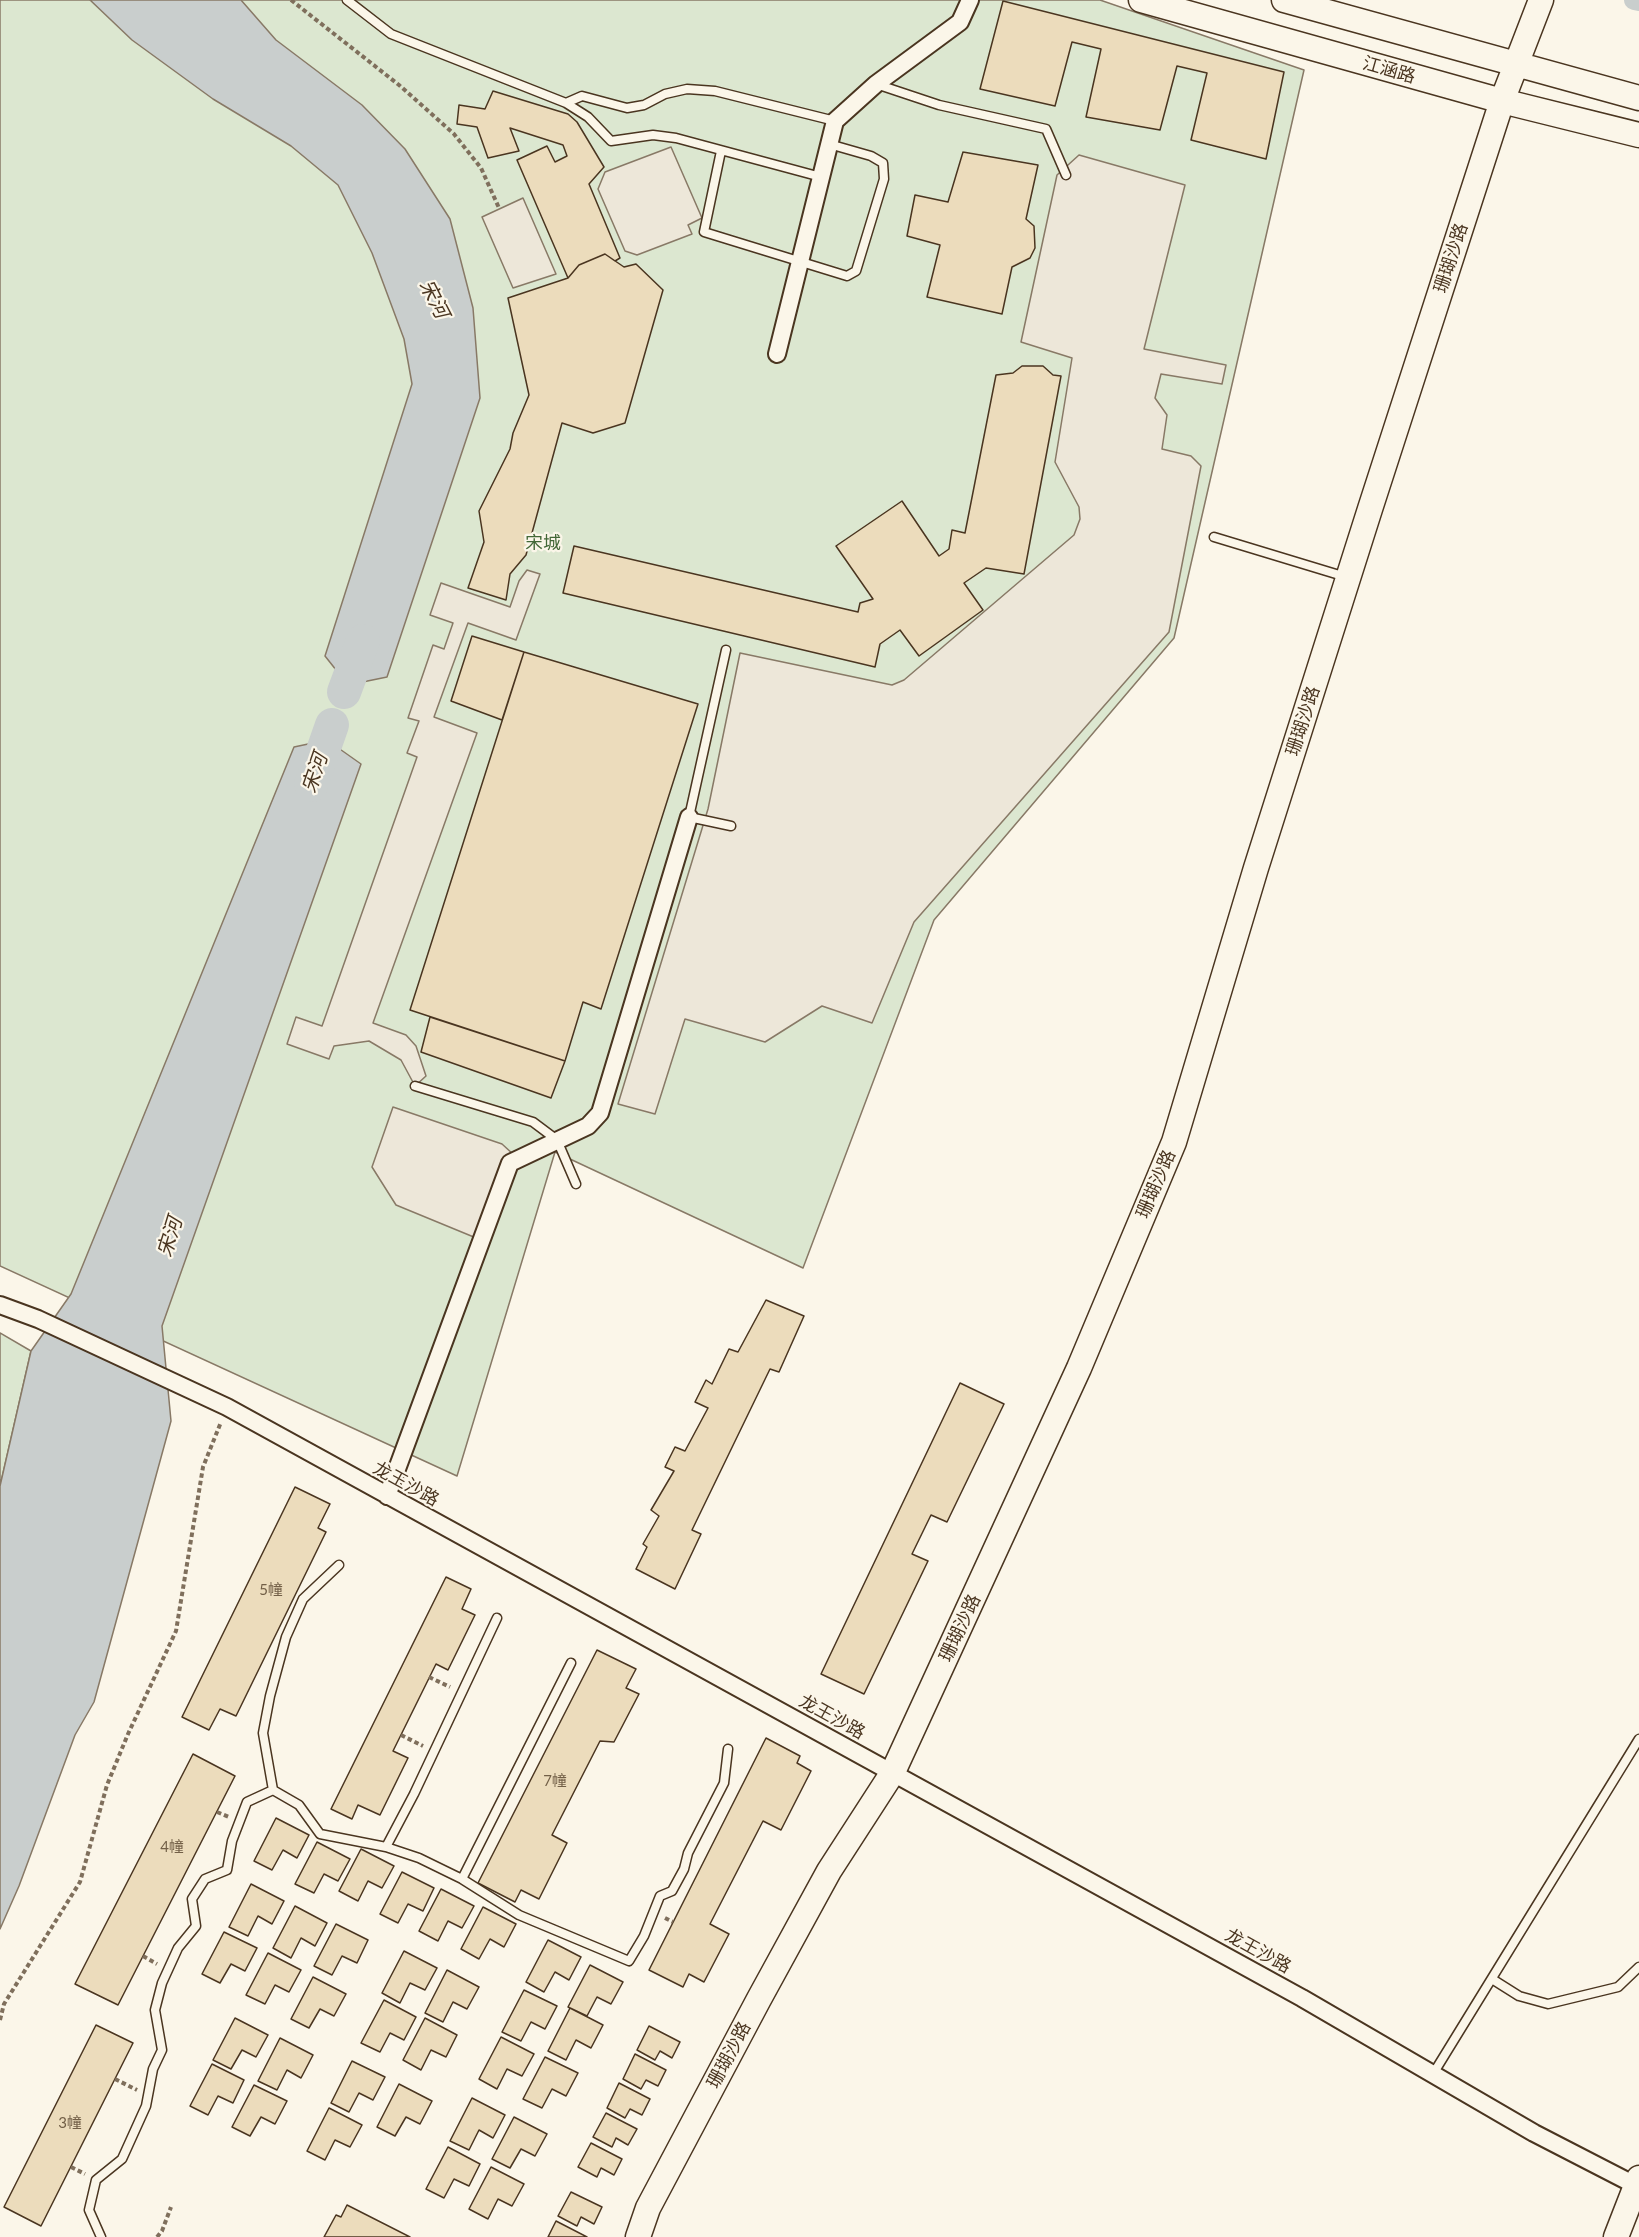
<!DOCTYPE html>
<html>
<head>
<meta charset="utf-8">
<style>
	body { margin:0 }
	canvas { display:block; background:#fbf6e9 }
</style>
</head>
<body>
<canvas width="1639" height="2237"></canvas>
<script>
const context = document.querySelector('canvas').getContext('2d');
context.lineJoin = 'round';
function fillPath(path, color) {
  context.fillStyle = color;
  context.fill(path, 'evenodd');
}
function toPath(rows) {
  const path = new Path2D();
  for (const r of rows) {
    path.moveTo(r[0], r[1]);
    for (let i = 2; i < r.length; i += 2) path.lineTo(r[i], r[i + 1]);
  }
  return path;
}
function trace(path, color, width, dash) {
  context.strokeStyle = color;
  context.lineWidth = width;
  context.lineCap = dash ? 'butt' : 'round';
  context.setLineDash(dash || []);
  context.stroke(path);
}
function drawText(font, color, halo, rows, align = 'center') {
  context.font = font + ' Lato,"Noto Sans SC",sans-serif';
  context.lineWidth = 4.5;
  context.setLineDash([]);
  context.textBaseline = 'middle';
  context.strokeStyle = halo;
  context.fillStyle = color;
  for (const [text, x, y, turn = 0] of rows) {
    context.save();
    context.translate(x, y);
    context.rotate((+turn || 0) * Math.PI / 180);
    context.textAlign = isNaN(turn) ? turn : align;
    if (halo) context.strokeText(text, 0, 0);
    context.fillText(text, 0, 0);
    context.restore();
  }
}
const green = toPath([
	[0,0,1100,0,1304,70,1174,638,934,920,803,1268,555,1152,457,1476,0,1266,0,0],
	[0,1333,31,1351,0,1486,0,1333]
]);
fillPath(green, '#dce7d0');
trace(green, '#887966', 1.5);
const parking = toPath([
	[671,147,702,218,688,225,692,234,637,255,625,251,598,189,605,172,671,147],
	[1079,155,1185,185,1144,349,1226,365,1222,384,1161,374,1155,398,1167,415,1162,449,1191,456,1201,466,1169,632,914,922,872,1023,822,1006,765,1042,685,1019,655,1114,618,1104,708,809,740,653,892,685,904,680,1074,535,1080,519,1079,507,1055,462,1072,358,1021,342,1057,175,1079,155],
	[523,198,556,274,513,288,482,217,523,198],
	[527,570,540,574,516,640,468,623,434,717,477,733,373,1023,406,1035,416,1046,426,1076,415,1086,401,1060,369,1041,334,1046,329,1059,287,1044,296,1017,322,1026,417,757,407,753,419,721,408,718,433,645,444,649,453,623,430,615,441,583,510,607,519,581,527,570],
	[393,1107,502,1144,514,1155,481,1240,396,1205,372,1167,393,1107]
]);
fillPath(parking, '#ede7d9');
trace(parking, '#887966', 1.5);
const water = toPath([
	[90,0,241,0,276,40,362,105,405,149,450,219,473,308,480,398,387,677,348,685,325,656,412,384,404,339,372,253,338,185,291,146,213,99,132,40,90,0],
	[327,740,361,764,162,1326,171,1421,94,1702,75,1735,19,1886,0,1929,0,1486,31,1351,71,1294,294,747,327,740]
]);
fillPath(water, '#c9cecd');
trace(water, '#887966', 1.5);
trace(toPath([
	[1634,0,1639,1]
]), '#c9cecd', 20);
trace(toPath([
	[344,692,363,641],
	[311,785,332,725]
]), '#c9cecd', 34);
const building = toPath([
	[1003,1,1284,72,1266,159,1191,140,1207,73,1177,66,1160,130,1086,117,1101,49,1072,42,1055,106,980,89,1003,1],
	[493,91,568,114,577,122,604,167,589,184,620,258,615,261,605,254,579,265,568,278,517,160,547,146,555,162,567,156,563,145,510,128,519,151,488,158,477,127,457,124,459,105,485,109,493,91],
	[963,152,1038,165,1026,219,1034,226,1035,248,1030,258,1012,267,1002,314,927,297,940,245,907,236,915,195,948,202,963,152],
	[605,254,624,267,636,264,663,290,625,423,593,433,562,423,526,555,510,574,506,600,468,588,484,542,479,511,510,449,513,433,529,395,508,298,568,278,579,265,605,254],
	[1022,366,1043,366,1053,375,1061,376,1024,574,986,568,964,583,983,610,919,656,900,630,880,644,875,667,563,593,574,546,858,612,860,603,873,599,836,546,902,501,939,556,949,549,952,530,965,533,996,375,1013,373,1022,366],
	[472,636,524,652,502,720,451,701,472,636],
	[524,652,698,704,601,1009,583,1002,565,1061,410,1010,524,652],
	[430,1017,565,1061,551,1098,421,1052,430,1017],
	[766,1300,804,1316,779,1372,770,1369,692,1530,701,1534,675,1589,636,1569,647,1547,643,1544,659,1516,651,1510,674,1471,665,1467,675,1447,685,1451,708,1408,695,1402,706,1380,712,1384,729,1349,738,1352,766,1300],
	[960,1383,1004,1404,947,1522,931,1515,912,1554,928,1561,864,1694,821,1674,960,1383],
	[295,1487,330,1504,318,1528,326,1532,236,1716,220,1709,209,1730,182,1717,295,1487],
	[446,1577,471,1589,462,1609,475,1615,448,1670,436,1664,393,1751,408,1758,380,1815,358,1805,352,1819,331,1809,446,1577],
	[597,1650,636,1669,626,1688,639,1694,614,1742,600,1741,552,1835,567,1843,539,1899,521,1890,515,1902,478,1883,597,1650],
	[766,1738,800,1756,797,1763,811,1771,781,1830,763,1821,710,1924,729,1934,704,1982,689,1974,683,1987,649,1970,766,1738],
	[193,1754,235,1776,118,2005,75,1984,193,1754],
	[276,1818,309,1835,297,1858,283,1850,272,1870,254,1861,276,1818],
	[317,1842,350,1859,338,1881,324,1874,314,1893,295,1884,317,1842],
	[361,1849,394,1866,382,1888,368,1881,358,1901,339,1891,361,1849],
	[402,1872,434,1888,423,1911,408,1904,398,1923,380,1914,402,1872],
	[251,1884,284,1901,272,1924,258,1916,248,1936,229,1927,251,1884],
	[441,1889,474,1906,462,1928,448,1921,438,1941,419,1931,441,1889],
	[295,1906,327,1923,315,1946,301,1938,291,1958,273,1948,295,1906],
	[483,1907,516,1924,504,1947,490,1939,479,1959,461,1949,483,1907],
	[336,1924,368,1940,357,1963,342,1956,332,1975,314,1966,336,1924],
	[224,1932,257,1948,245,1971,231,1964,220,1983,202,1974,224,1932],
	[548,1940,581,1957,569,1980,555,1972,544,1992,526,1982,548,1940],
	[404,1951,437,1968,425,1990,410,1983,400,2003,382,1993,404,1951],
	[268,1953,301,1970,289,1992,275,1985,265,2004,246,1995,268,1953],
	[590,1965,623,1982,611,2004,597,1997,587,2016,568,2007,590,1965],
	[447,1970,479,1987,467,2009,453,2002,443,2022,425,2013,447,1970],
	[313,1977,346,1994,334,2016,320,2009,309,2028,291,2019,313,1977],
	[524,1990,557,2006,545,2029,531,2022,521,2041,502,2032,524,1990],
	[384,2000,416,2017,404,2040,390,2033,380,2052,361,2043,384,2000],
	[570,2008,603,2025,591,2048,576,2040,566,2060,548,2051,570,2008],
	[235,2018,268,2035,256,2057,242,2050,231,2069,213,2060,235,2018],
	[425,2018,457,2035,446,2057,431,2050,421,2070,403,2060,425,2018],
	[96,2025,133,2043,41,2226,4,2207,96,2025],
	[649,2026,680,2042,672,2058,660,2051,655,2060,637,2050,649,2026],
	[501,2037,534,2054,522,2076,507,2069,497,2089,479,2079,501,2037],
	[280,2038,313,2055,301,2078,287,2070,277,2090,258,2081,280,2038],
	[635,2054,666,2070,658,2086,646,2080,641,2089,623,2079,635,2054],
	[545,2057,578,2073,566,2096,552,2089,542,2108,523,2099,545,2057],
	[352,2061,385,2077,373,2100,359,2093,349,2112,331,2103,352,2061],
	[212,2064,244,2080,233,2103,218,2096,208,2115,190,2106,212,2064],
	[619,2083,650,2099,642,2115,630,2109,625,2118,607,2108,619,2083],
	[399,2084,432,2101,420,2124,406,2117,395,2136,377,2127,399,2084],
	[254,2085,287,2101,275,2124,261,2117,250,2136,232,2127,254,2085],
	[472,2098,505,2115,493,2138,479,2130,469,2150,450,2141,472,2098],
	[329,2108,362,2125,350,2147,335,2140,325,2160,307,2151,329,2108],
	[606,2113,637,2129,628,2145,616,2138,612,2147,593,2137,606,2113],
	[514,2117,547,2134,535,2156,521,2149,510,2168,492,2159,514,2117],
	[591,2143,622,2159,614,2175,601,2168,597,2177,578,2167,591,2143],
	[448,2147,480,2164,469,2186,454,2179,444,2198,426,2189,448,2147],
	[491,2167,524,2184,512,2206,498,2199,488,2219,469,2209,491,2167],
	[571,2192,602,2207,594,2224,581,2217,577,2226,558,2216,571,2192],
	[347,2205,410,2237,324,2237,336,2215,341,2217,347,2205],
	[556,2221,587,2237,548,2237,556,2221]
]);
fillPath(building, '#ecdcbc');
trace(building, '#4a3520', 1.5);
const lane = toPath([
	[347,0,391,34,566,103,582,96,627,108,644,105,665,94,687,89,715,91,835,121],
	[876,84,939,105,1046,129,1066,175],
	[566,103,588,117,611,141,653,135,676,138,821,177],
	[721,151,704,232,847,276,856,271,884,179,883,163,871,156,829,144],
	[1214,537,1346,577],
	[726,650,689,817,731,826],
	[415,1086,533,1122,557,1140,576,1184],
	[339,1565,303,1599,286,1637,270,1696,263,1733,273,1790,299,1805,320,1834,386,1847,419,1858,462,1879,519,1915,629,1961,644,1936,660,1896,672,1891,684,1869,688,1853,724,1783,728,1749],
	[386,1847,414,1794,497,1618],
	[462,1879,571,1663],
	[1492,1979,1519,1996,1548,2004,1618,1987,1639,1967],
	[1433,2074,1639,1739],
	[101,2237,89,2210,96,2180,122,2159,146,2106,153,2069,162,2050,155,2010,162,1983,178,1948,196,1926,192,1899,205,1879,227,1870,232,1841,247,1802,273,1790]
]);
const street = toPath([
	[777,354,835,121,876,84,960,22,970,0],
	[0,1305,38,1319,227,1407,1302,1998,1534,2133,1635,2185],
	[387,1496,510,1163,588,1126,600,1113,689,817]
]);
const secondary = toPath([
	[1141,0,1502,101,1639,135],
	[1284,0,1639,98],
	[638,2237,648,2208,759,1999,829,1871,893,1772,1079,1368,1174,1142,1256,868,1370,509,1502,101,1541,0],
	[1616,2237,1639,2178]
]);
trace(lane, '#4a3520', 11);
trace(street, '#4a3520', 20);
trace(secondary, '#4a3520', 27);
trace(toPath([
	[291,0,399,85,454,134,481,168,499,208],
	[429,1677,450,1687],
	[401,1735,423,1746],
	[217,1812,229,1817],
	[665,1918,673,1922],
	[143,1956,157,1964],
	[0,2020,4,2004,80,1882,107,1785,128,1734,176,1631,203,1467,221,1422],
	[115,2079,137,2090],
	[71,2167,85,2174],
	[157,2237,162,2231,171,2207]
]), '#7f6f5c', 4, [4.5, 3]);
trace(lane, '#fbf6e9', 8);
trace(street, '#fbf6e9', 16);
trace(secondary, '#fbf6e9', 24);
drawText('15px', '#725f47', null, [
	["5幢",271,1590],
	["7幢",555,1781],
	["4幢",172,1847],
	["3幢",70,2123]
]);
drawText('18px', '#4a3520', '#fbf6e9', [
	["江涵路",1389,70,16],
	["珊瑚沙路",1451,258,-72],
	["珊瑚沙路",1303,721,-72],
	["珊瑚沙路",1156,1184,-67],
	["龙王沙路",406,1484,29],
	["珊瑚沙路",960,1628,-65],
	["龙王沙路",832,1717,29],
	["龙王沙路",1258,1951,29],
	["珊瑚沙路",729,2055,-62]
]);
drawText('18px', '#436837', '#fbf6e9', [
	["宋城",543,543]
]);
drawText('italic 20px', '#4a3520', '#fbf6e9', [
	["宋河",434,299,63],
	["宋河",315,773,-71],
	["宋河",170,1237,-73]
]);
</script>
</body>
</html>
